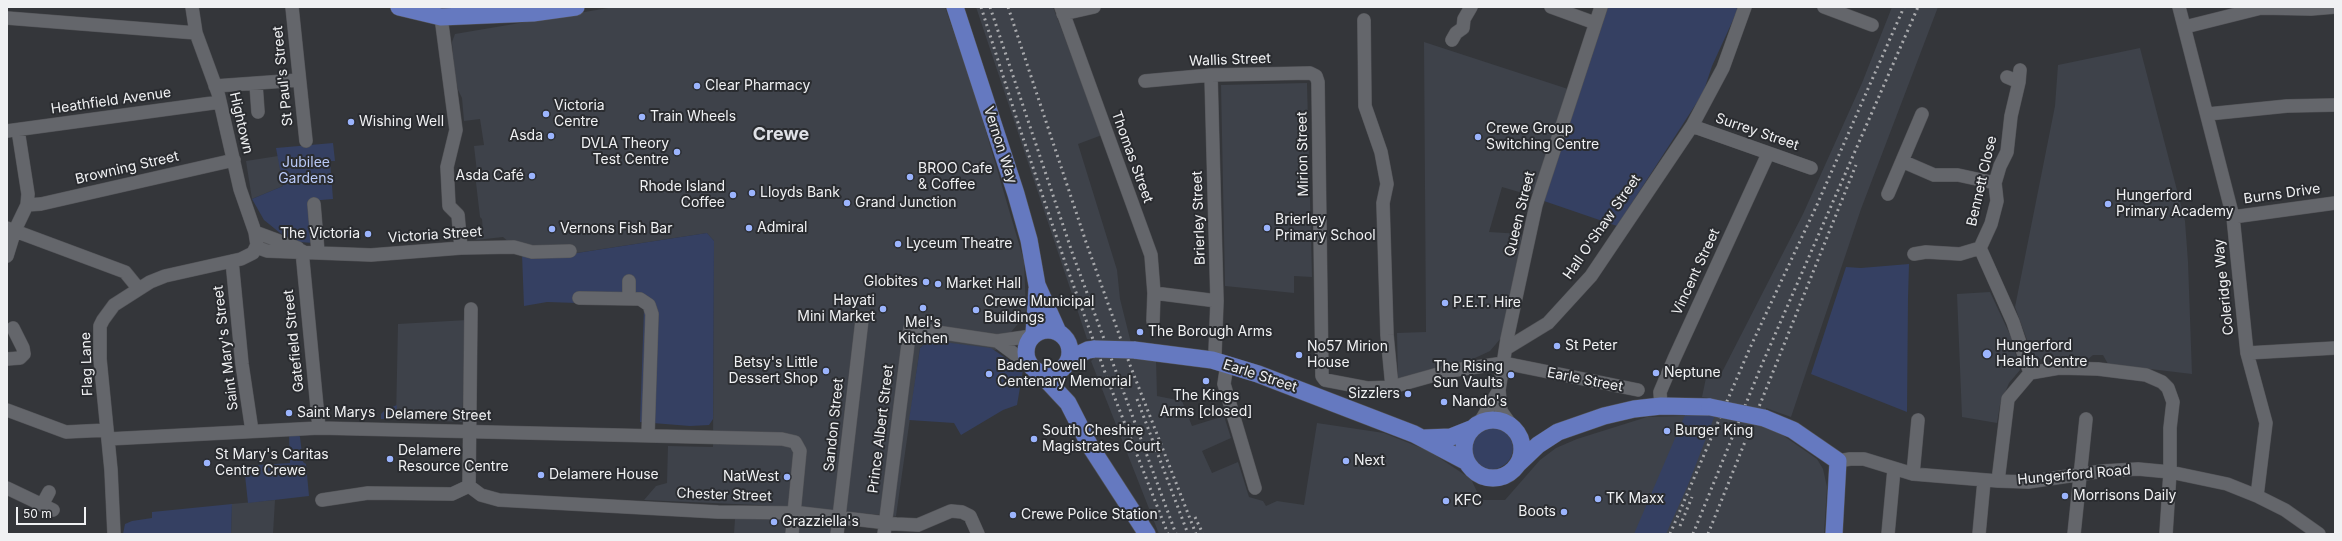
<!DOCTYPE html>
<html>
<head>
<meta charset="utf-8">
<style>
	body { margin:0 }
	#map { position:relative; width:2342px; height:541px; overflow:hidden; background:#34363a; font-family:Inter,sans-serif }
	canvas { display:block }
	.frame { position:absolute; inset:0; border:8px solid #f0f1f3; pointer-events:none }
	.scale { position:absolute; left:16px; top:507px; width:70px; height:18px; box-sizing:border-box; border:2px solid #f0f1f3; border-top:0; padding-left:5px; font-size:12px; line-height:14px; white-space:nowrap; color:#f0f1f3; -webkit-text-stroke:3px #2a2c30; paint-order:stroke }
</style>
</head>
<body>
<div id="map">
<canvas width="2342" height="541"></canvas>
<div class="frame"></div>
<div class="scale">50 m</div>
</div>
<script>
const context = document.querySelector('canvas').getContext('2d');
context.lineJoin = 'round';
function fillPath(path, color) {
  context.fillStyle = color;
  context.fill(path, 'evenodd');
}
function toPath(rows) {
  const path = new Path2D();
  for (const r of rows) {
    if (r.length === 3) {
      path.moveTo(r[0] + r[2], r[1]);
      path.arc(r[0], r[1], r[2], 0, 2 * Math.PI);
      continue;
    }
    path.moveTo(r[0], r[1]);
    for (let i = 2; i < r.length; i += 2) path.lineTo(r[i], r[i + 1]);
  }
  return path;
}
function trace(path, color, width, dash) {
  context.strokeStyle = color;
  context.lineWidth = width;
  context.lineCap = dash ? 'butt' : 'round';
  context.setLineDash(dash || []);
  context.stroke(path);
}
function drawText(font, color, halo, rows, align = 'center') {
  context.font = font + ' Inter,sans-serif';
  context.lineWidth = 4;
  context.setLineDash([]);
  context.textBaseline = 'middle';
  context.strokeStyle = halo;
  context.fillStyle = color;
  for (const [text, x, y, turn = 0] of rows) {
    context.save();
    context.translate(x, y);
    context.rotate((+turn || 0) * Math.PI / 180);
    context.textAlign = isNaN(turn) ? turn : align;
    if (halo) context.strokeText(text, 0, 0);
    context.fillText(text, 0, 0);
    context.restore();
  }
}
fillPath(toPath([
	[614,7,945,7,972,84,1024,261,1026,310,1022,319,996,350,935,341,927,342,920,348,896,516,758,505,644,500,656,486,667,483,668,446,713,447,714,241,707,233,550,257,522,254,503,237,476,240,483,232,482,219,480,217,475,174,477,172,474,146,484,145,480,119,464,121,462,98,458,90,454,71,452,42,455,34],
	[976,7,1053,7,1102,135,1078,144,1117,270,1120,299,1131,343,1156,359,1157,396,1182,401,1192,426,1224,416,1231,438,1202,451,1212,473,1238,462,1249,497,1263,501,1266,506,1277,501,1304,505,1317,423,1384,433,1429,451,1471,479,1481,500,1505,500,1540,460,1556,448,1577,439,1647,417,1715,415,1720,400,1702,397,1707,373,1720,376,1803,214,1862,83,1892,7,1938,7,1861,209,1791,417,1766,408,1760,424,1771,427,1817,459,1823,469,1827,487,1824,534,1159,534,1091,361,1097,355,1091,339,1087,339],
	[1424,42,1568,89,1534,192,1526,194,1502,187,1489,232,1522,234,1510,306,1501,338,1490,351,1460,365,1398,379,1397,333,1426,332],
	[2140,48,2185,221,2188,262,2192,374,2108,364,2103,355,2093,355,2087,360,2034,359,2015,307,2055,106,2058,65],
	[1307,83,1312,277,1294,276,1294,293,1225,286,1221,85],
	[278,156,283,186,252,199,246,161],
	[1990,292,2011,337,2020,370,2009,383,2000,405,1997,423,1962,417,1957,294],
	[467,320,462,422,396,419,398,324],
	[275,500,273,534,231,534,232,504],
	[744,518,785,519,832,526,842,534,734,534,735,519]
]), '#3e424a');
fillPath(toPath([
	[1608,7,1734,7,1738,9,1712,66,1703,93,1617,226,1544,201],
	[333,143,335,161,330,161,333,199,309,201,313,243,300,242,285,237,264,220,252,199,283,186,276,148],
	[707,233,714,241,713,419,709,425,690,426,640,422,644,308,637,305,547,302,524,306,522,254,551,257],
	[1909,264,1908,298,1907,412,1811,374,1846,267,1861,268],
	[935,341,991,348,1023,370,1017,405,1003,410,961,435,954,423,909,420,920,348,927,342],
	[397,405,396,419,381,419,381,414,385,410],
	[1685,415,1715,415,1688,485,1666,534,1634,534],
	[1492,448,21],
	[298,433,300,437,303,462,306,464,309,496,248,503,244,466,290,463,289,434],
	[232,504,231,534,123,534,125,524,132,521,152,518,152,512]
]), '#354062');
const minor = toPath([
	[292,7,306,141],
	[1061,7,1151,255,1154,293,1153,321],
	[1551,7,1595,23],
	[1824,7,1872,25],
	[2179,7,2233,217,2247,353,2266,423,2257,496],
	[1063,14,1094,7],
	[441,17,456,130,447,167,449,206,458,215,461,248],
	[7,18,196,33],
	[1364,20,1365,106,1381,152,1387,184,1383,203,1387,335,1392,387],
	[2185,27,2261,8,2311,9,2335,7],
	[1452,40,1456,33,1463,28,1464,19,1471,7],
	[1211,75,1217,301,1215,353,1212,360],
	[2007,77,2019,82,2011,116,2007,152,2000,166,1995,183,1997,201,1991,224,1980,248,2013,322,2030,373],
	[1145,81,1211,75,1310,73,1316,76,1318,82,1322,376,1325,380,1367,388,1392,387,1449,371,1504,363,1638,390],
	[2019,82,2020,70],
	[256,84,258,112],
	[215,86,299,80],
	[2208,114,2287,106,2335,105],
	[1692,126,1811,168],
	[7,131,220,102],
	[1904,162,1934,175,1958,175,1995,183],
	[1888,194,1922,114],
	[314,204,318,252],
	[27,205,41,204,234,160],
	[2233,217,2335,203],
	[7,228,125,272,138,288],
	[255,232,298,248],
	[256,247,267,251,371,255,461,248,514,247,532,252,570,251],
	[302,251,319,428],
	[1914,254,1926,252,1960,254,1980,248],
	[7,256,15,230,27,205,28,194,18,130],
	[232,261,242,364,252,431],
	[1154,293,1217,301],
	[579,298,640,299,649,305,652,314,648,435],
	[629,299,629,281],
	[997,341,1032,367],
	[1507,348,1548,323,1591,276,1692,126,1723,68,1745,7],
	[2247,353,2335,348],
	[7,359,20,358,24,354,23,348,13,328],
	[1227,364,1224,384,1255,488],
	[1499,390,1501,411,1511,425],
	[1661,406,1660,392,1674,359,1768,154],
	[7,410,66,432,107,430],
	[1480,422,1499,390,1507,339,1536,205,1601,7],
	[108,439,319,428,782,439,795,442,800,451,792,534],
	[1838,461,1850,459,1864,459,1913,474,1998,481,2028,482,2103,471,2138,469,2170,472,2227,484,2257,496,2285,510,2319,534],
	[1913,474,1918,420],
	[1998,481,2008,399,2030,373,2059,368,2098,369,2146,375,2162,382,2168,388,2173,402,2170,428,2170,472,2166,534],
	[469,486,481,495,499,500,718,512,801,513,896,524,918,525,951,511,962,512,970,516,978,534],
	[469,486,471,309],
	[7,488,53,510],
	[322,500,368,493,452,494,469,486],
	[42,505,49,492],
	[114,534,111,470,100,359,100,326,103,320,114,305,150,282,165,276,241,259,253,253,257,245,255,232,240,189,218,93,196,33,192,7],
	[837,534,862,320],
	[884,534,910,328,997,341,1032,336],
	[1888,534,1894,469],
	[1979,534,1984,481],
	[2074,534,2086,419]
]);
const major = toPath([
	[399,7,441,17,533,13,576,7],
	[955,7,1016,194,1029,240,1037,285,1058,332],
	[1048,352,22],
	[1034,334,1037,289],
	[1134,350,1212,360,1258,374,1414,434,1467,462],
	[1069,359,1088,350,1095,349],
	[1040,373,1068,403,1090,446,1147,534],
	[1764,418,1793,430,1838,461,1834,534],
	[1493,449,29],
	[1425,438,1451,437,1471,429],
	[1518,464,1538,445,1558,432,1604,416,1634,409,1661,406,1710,407]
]);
trace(minor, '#535458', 14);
trace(major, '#535458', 18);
trace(minor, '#64666b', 13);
trace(major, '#6579c0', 17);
trace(toPath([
	[981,7,1020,129,1065,262,1107,378,1168,534],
	[990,7,1073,255,1176,534],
	[1008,7,1086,242,1130,365,1196,534],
	[1137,399,1188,534],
	[1195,517,1203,534],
	[1680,526,1692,497],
	[1670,534,1749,350,1816,207,1904,7],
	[1693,534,1760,369,1918,7],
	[1708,534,1856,165]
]), '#a8a9ac', 3, [2, 4]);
const majorBridge = toPath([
	[1095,349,1134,350],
	[1710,407,1764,418]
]);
trace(majorBridge, '#535458', 18, []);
trace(majorBridge, '#6579c0', 17);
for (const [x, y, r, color] of [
	[697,86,4,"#9bb4fd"],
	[546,114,4,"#9bb4fd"],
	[642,117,4,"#9bb4fd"],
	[351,122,4,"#9bb4fd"],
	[551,136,4,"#9bb4fd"],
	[1478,137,4,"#9bb4fd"],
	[677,152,4,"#9bb4fd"],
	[532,176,4,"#9bb4fd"],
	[910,177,4,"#9bb4fd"],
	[752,193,4,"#9bb4fd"],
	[733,195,4,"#9bb4fd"],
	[847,203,4,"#9bb4fd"],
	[2108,204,4,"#9bb4fd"],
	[749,228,4,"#9bb4fd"],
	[1267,228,4,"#9bb4fd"],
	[552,229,4,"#9bb4fd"],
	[368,234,4,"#9bb4fd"],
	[898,244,4,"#9bb4fd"],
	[926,282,4,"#9bb4fd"],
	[938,284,4,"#9bb4fd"],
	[1445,303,4,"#9bb4fd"],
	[923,308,4,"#9bb4fd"],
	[883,309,4,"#9bb4fd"],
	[976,310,4,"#9bb4fd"],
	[1140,332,4,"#9bb4fd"],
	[1557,346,4,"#9bb4fd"],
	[1987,354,5,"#9bb4fd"],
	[1299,355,4,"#9bb4fd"],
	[826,371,4,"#9bb4fd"],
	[1656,373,4,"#9bb4fd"],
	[989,374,4,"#9bb4fd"],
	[1511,375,4,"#9bb4fd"],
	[1206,381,4,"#9bb4fd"],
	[1408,394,4,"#9bb4fd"],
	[1444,402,4,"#9bb4fd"],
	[289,413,4,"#9bb4fd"],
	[1667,431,4,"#9bb4fd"],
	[1034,439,4,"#9bb4fd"],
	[390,459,4,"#9bb4fd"],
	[1346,461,4,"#9bb4fd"],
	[207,463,4,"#9bb4fd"],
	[541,475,4,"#9bb4fd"],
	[787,477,4,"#9bb4fd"],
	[2065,496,4,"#9bb4fd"],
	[1598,499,4,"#9bb4fd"],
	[1446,501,4,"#9bb4fd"],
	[1564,512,4,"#9bb4fd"],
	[1013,515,4,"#9bb4fd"],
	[774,522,4,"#9bb4fd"]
]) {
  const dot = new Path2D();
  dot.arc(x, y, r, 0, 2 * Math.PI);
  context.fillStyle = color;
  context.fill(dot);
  trace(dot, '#2a2c30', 1.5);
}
drawText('14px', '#f0f1f3', '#2a2c30', [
	["Wallis Street",1230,60,-2],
	["St Paul's Street",283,76,-96],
	["Heathfield Avenue",111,101,-8],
	["Hightown",241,123,77],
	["Surrey Street",1757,132,19],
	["Vernon Way",1000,145,72],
	["Mirion Street",1303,154,-91],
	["Thomas Street",1132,157,70],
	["Browning Street",127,168,-13],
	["Bennett Close",1982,181,-77],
	["Burns Drive",2282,194,-8],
	["Queen Street",1520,214,-76],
	["Brierley Street",1199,218,-92],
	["Hall O'Shaw Street",1602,227,-55],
	["Victoria Street",435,235,-4],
	["Vincent Street",1696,272,-65],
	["Coleridge Way",2224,287,-96],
	["Gatefield Street",294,341,-96],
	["Saint Mary's Street",226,348,-97],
	["Flag Lane",87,364,-92],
	["Earle Street",1260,376,18],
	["Earle Street",1585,380,11],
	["Delamere Street",438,415,1],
	["Sandon Street",834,425,-84],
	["Prince Albert Street",881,429,-83],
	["Hungerford Road",2074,475,-5],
	["Chester Street",724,495,2]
]);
drawText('14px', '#f0f1f3', '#2a2c30', [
	["Clear Pharmacy",705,86],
	["Victoria",554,106],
	["Centre",554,122],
	["Train Wheels",650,117],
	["Wishing Well",359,122],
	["Crewe Group",1486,129],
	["Switching Centre",1486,145],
	["Asda",543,136,"right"],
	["DVLA Theory",669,144,"right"],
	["Test Centre",669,160,"right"],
	["BROO Cafe",918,169],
	["& Coffee",918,185],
	["Asda Café",524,176,"right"],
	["Rhode Island",725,187,"right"],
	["Coffee",725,203,"right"],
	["Lloyds Bank",760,193],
	["Hungerford",2116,196],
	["Primary Academy",2116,212],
	["Grand Junction",855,203],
	["Brierley",1275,220],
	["Primary School",1275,236],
	["Admiral",757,228],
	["Vernons Fish Bar",560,229],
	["The Victoria",360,234,"right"],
	["Lyceum Theatre",906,244],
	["Globites",918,282,"right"],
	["Market Hall",946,284],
	["Hayati",875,301,"right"],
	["Mini Market",875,317,"right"],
	["Crewe Municipal",984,302],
	["Buildings",984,318],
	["P.E.T. Hire",1453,303],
	["Mel's",923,323,"center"],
	["Kitchen",923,339,"center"],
	["The Borough Arms",1148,332],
	["St Peter",1565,346],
	["Hungerford",1996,346],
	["Health Centre",1996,362],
	["No57 Mirion",1307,347],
	["House",1307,363],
	["Betsy's Little",818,363,"right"],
	["Dessert Shop",818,379,"right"],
	["Baden Powell",997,366],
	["Centenary Memorial",997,382],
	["The Rising",1503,367,"right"],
	["Sun Vaults",1503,383,"right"],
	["Neptune",1664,373],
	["Sizzlers",1400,394,"right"],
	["The Kings",1206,396,"center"],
	["Arms [closed]",1206,412,"center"],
	["Nando's",1452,402],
	["Saint Marys",297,413],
	["South Cheshire",1042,431],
	["Magistrates Court",1042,447],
	["Burger King",1675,431],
	["Delamere",398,451],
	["Resource Centre",398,467],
	["St Mary's Caritas",215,455],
	["Centre Crewe",215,471],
	["Next",1354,461],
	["Delamere House",549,475],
	["NatWest",779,477,"right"],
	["Morrisons Daily",2073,496],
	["TK Maxx",1606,499],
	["KFC",1454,501],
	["Boots",1556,512,"right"],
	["Crewe Police Station",1021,515],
	["Grazziella's",782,522]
], 'left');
drawText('14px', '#b9c9f7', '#2a2c30', [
	["Jubilee",306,163],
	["Gardens",306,179]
]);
drawText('bold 18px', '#e0e2e7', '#2a2c30', [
	["Crewe",781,135]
]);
</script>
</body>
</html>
